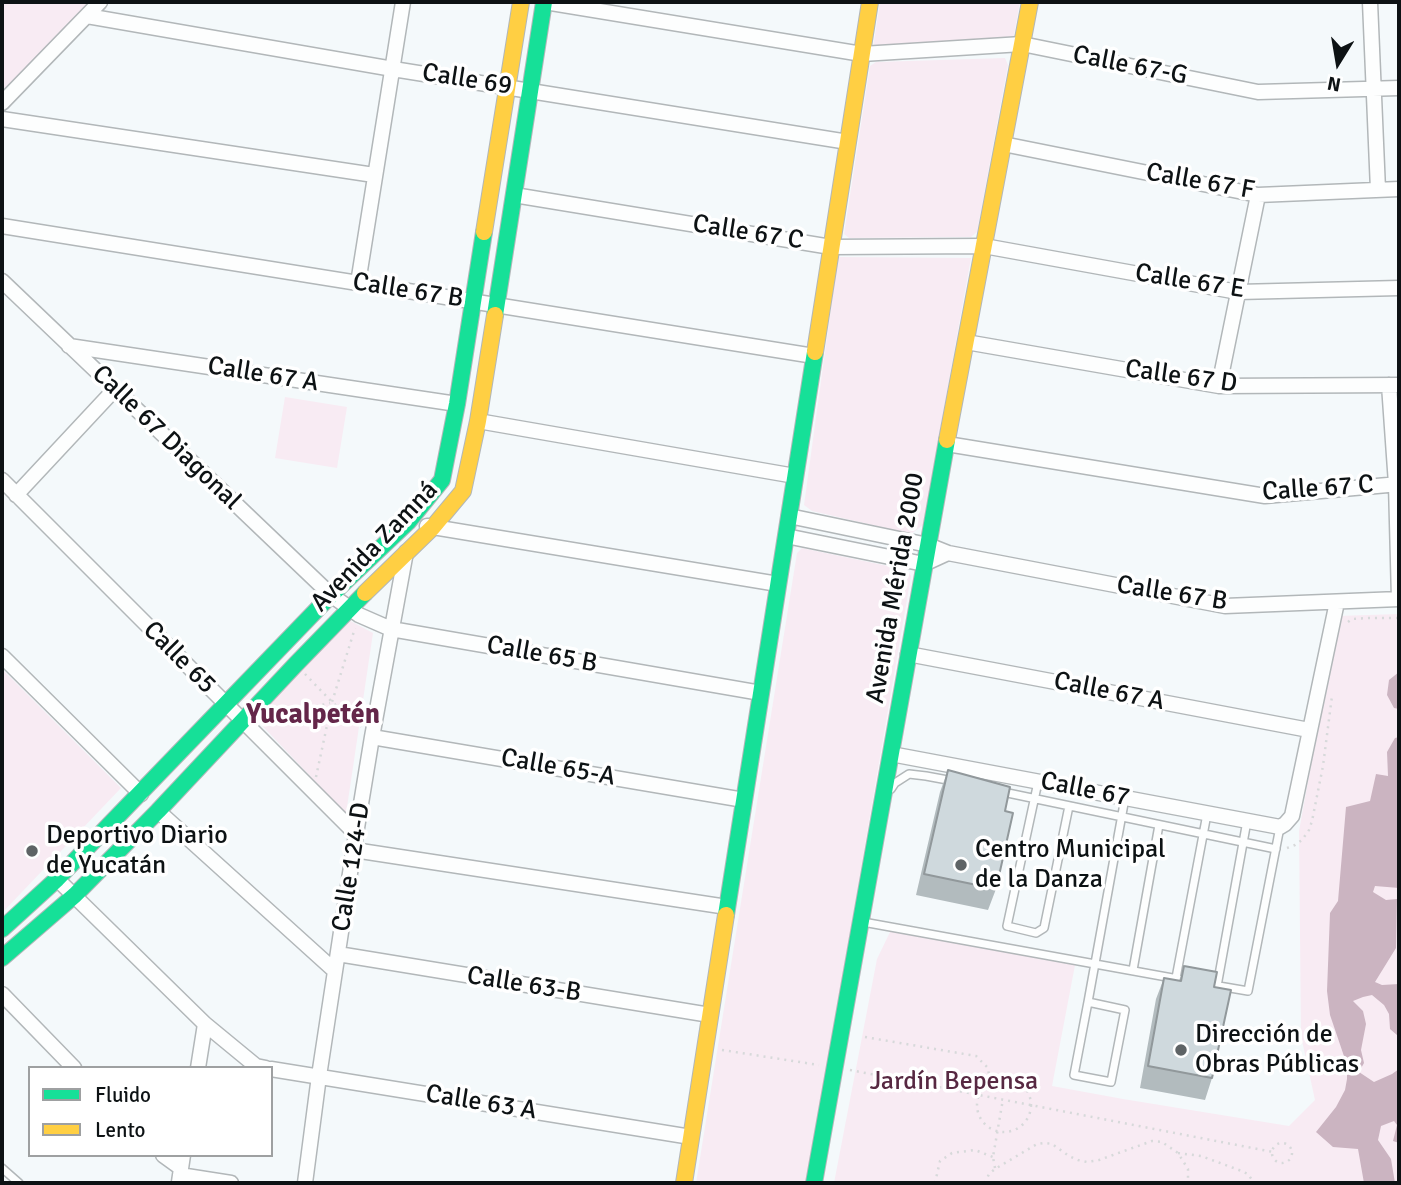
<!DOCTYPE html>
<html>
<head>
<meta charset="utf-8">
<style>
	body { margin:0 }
	#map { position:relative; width:1401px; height:1185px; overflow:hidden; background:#f4f9fb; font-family:Signika,sans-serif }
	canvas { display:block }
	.frame { position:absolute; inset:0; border:4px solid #0d1214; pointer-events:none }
	.legend { position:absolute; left:28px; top:1066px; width:245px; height:91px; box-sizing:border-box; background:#fff; border:2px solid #9ea0a1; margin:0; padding:9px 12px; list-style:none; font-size:21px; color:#0d1214 }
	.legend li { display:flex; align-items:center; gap:14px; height:35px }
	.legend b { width:35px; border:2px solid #9ea0a1 }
	.north { position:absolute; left:1303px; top:28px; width:70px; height:70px; -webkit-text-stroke:5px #fff; paint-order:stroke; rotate:191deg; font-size:19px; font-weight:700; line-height:28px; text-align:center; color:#0d1214 }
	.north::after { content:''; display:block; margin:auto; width:24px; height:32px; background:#0d1214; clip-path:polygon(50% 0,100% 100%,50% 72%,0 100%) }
</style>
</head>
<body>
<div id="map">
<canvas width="1401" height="1185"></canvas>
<div class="frame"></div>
<ul class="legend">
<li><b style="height:9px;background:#16e098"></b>Fluido</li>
<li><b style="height:9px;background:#ffcf43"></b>Lento</li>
</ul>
<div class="north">N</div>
</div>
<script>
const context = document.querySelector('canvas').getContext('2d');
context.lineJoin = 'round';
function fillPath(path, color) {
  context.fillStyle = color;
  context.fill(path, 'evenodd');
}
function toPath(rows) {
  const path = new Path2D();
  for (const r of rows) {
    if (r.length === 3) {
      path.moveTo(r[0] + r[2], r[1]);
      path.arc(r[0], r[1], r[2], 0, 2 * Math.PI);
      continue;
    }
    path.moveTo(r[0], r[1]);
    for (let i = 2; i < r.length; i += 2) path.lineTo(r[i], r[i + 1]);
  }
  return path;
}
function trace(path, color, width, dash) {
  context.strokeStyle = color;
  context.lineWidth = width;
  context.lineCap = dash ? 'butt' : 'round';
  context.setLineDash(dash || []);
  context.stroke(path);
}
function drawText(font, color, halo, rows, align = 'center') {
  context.font = font + ' Signika,sans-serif';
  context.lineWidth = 7;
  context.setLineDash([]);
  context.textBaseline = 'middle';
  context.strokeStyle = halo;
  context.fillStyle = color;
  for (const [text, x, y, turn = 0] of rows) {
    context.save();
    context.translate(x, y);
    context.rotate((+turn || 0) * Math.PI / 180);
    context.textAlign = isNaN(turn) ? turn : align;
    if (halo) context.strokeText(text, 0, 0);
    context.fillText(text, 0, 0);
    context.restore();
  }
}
fillPath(toPath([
	[2,2,89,2,2,93],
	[880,2,1020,2,1013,40,873,48],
	[1005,58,1008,65,977,232,971,237,849,238,844,234,870,66,876,62],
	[838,257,971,258,923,525,911,534,812,511,804,505],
	[285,397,347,407,337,468,275,458],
	[802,548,907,570,911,576,807,1183,696,1183,797,553],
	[1399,614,1399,1183,834,1183,877,959,891,930,1075,965,1052,1086,1123,1099,1289,1126,1315,1100,1301,1036,1299,831,1338,616],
	[343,617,373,633,346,814,253,716],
	[2,669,121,788,2,913]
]), '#f8ebf3');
fillPath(toPath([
	[1399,672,1399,709,1394,708,1387,695,1389,680],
	[1399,737,1399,888,1375,886,1373,892,1386,900,1397,899,1396,948,1375,982,1382,985,1399,984,1399,1034,1397,1035,1390,1029,1389,1014,1384,1005,1372,995,1363,997,1353,1001,1363,1011,1366,1024,1361,1050,1364,1063,1359,1072,1374,1082,1392,1074,1399,1069,1399,1143,1393,1141,1397,1125,1394,1121,1381,1126,1378,1140,1391,1159,1395,1183,1364,1183,1358,1149,1333,1147,1316,1132,1336,1107,1345,1090,1347,1079,1347,1065,1330,1015,1327,991,1330,913,1338,901,1346,807,1370,801,1376,774,1388,776,1387,752,1395,738]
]), '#cbb4c1');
const lane = toPath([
	[1038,782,1007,926,1036,933,1044,928,1069,806],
	[891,789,895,783,909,774,926,776,953,781],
	[1003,792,1276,849],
	[863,922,1189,981],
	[1133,970,1159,825],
	[1176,978,1207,814],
	[1207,984,1248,991,1280,827],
	[1217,986,1247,821],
	[1088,1002,1125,1010,1111,1082,1074,1075,1088,1002],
	[1088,1002,1125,798],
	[2,1168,19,1183]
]);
const street = toPath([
	[545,2,862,54,1022,44,1258,92,1399,88],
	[1370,2,1378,190],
	[87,16,393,69,848,142],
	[2,103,100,2],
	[2,119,374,175],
	[1003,144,1258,195,1399,189],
	[514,195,831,247,984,246,1238,292,1399,288],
	[2,226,814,356],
	[2,281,331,595,359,615,391,629,761,693],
	[358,283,403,2],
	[966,342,1219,386,1399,385],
	[69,346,457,404],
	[1389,385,1396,484,1399,599],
	[1219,386,1258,195],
	[478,421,795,476],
	[947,444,1265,496,1399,484],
	[2,480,356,834],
	[16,495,115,389],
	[789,516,928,545,948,553,1225,606,1399,599],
	[427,526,778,584],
	[786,536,924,564,948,553],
	[908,654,1309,730],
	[2,656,141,794],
	[372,737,744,800],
	[891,754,1280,827,1285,824,1292,816,1337,602],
	[158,811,335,971],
	[354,850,727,907],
	[57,879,205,1024,256,1066,266,1068],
	[338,954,710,1015],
	[2,994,74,1068],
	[198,1068,205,1024],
	[271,1069,691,1137],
	[163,1155,181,1168],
	[180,1175,231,1183],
	[179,1182,183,1155],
	[305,1183,319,1076,356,834,372,737,406,552]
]);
const fast = toPath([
	[495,315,544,2],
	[726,915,815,352],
	[2,929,57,879,331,595,408,522,442,480,457,404,484,232],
	[2,958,75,895,158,811,296,664,365,593],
	[814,1183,947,440]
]);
const slow = toPath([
	[484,232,521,2],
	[815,352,870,2],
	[947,440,1030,2],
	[365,593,433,527,463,491,478,421,495,315],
	[684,1183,726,915]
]);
trace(lane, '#b2b7b9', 10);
trace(street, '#b2b7b9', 17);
trace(fast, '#b2b7b9', 18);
trace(slow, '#b2b7b9', 18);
trace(toPath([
	[1348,622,1352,619,1368,618,1399,618],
	[305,674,332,702,361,727],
	[268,718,330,703],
	[316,777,332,702,355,628],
	[1287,848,1295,845,1302,840,1309,830,1312,821,1323,766,1332,696],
	[865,1037,976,1056,988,1068,990,1082],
	[722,1050,819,1065],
	[850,1070,1273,1152],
	[1004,1105,27],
	[1282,1153,10],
	[1178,1153,1201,1156,1239,1170,1248,1174,1254,1183],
	[995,1168,993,1157,1003,1099],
	[935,1183,940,1161,952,1153,975,1150,993,1157],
	[985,1183,989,1174,995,1169,1037,1144,1045,1143,1052,1144,1069,1156,1078,1160,1087,1162,1099,1160,1152,1141,1162,1142,1178,1153,1188,1169,1188,1183]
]), '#d7d9da', 2.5, [2, 5]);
trace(lane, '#fdfefe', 7);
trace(street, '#fdfefe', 14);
trace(fast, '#16e098', 16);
trace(slow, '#ffcf43', 16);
fillPath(toPath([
	[948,770,1005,811,996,889,988,910,916,895,940,792],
	[1184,966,1214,987,1212,1078,1205,1100,1140,1088,1156,999,1164,978,1179,981]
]), '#b2bbbe');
const building = toPath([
	[948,770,1010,787,1005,811,1013,813,996,889,924,874,948,770],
	[1184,966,1217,972,1214,987,1231,990,1212,1078,1148,1066,1164,978,1181,981,1184,966]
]);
fillPath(building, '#cfd9dd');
trace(building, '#91989b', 2);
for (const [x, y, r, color] of [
	[32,851,7,"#5e6365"],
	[961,865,7,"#5e6365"],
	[1181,1050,7,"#5e6365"]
]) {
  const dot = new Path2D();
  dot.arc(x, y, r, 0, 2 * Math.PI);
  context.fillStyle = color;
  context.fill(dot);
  trace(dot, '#fff', 2.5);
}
drawText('26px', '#0d1214', '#fff', [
	["Calle 67-G",1130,66,11],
	["Calle 69",467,80,9],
	["Calle 67 F",1200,182,10],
	["Calle 67 C",748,233,9],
	["Calle 67 E",1190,282,9],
	["Calle 67 B",408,291,9],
	["Calle 67 A",263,375,9],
	["Calle 67 D",1181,377,8],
	["Calle 67 Diagonal",166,438,44],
	["Calle 67 C",1318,489,-4],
	["Avenida Zamná",375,547,-46],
	["Avenida Mérida 2000",896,588,-80],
	["Calle 67 B",1172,594,9],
	["Calle 65 B",542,655,10],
	["Calle 65",179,658,45],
	["Calle 67 A",1109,692,11],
	["Calle 65-A",558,768,10],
	["Calle 67",1085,790,11],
	["Calle 124-D",352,867,-81],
	["Calle 63-B",524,985,9],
	["Calle 63 A",481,1103,9]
]);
drawText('26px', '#0d1214', '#fff', [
	["Deportivo Diario",46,836],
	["de Yucatán",46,866],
	["Centro Municipal",975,850],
	["de la Danza",975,880],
	["Dirección de",1195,1035],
	["Obras Públicas",1195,1065]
], 'left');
drawText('26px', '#572842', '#fff', [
	["Jardín Bepensa",954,1082]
]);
drawText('bold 28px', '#642649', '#fff', [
	["Yucalpetén",313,716]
]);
</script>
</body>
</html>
